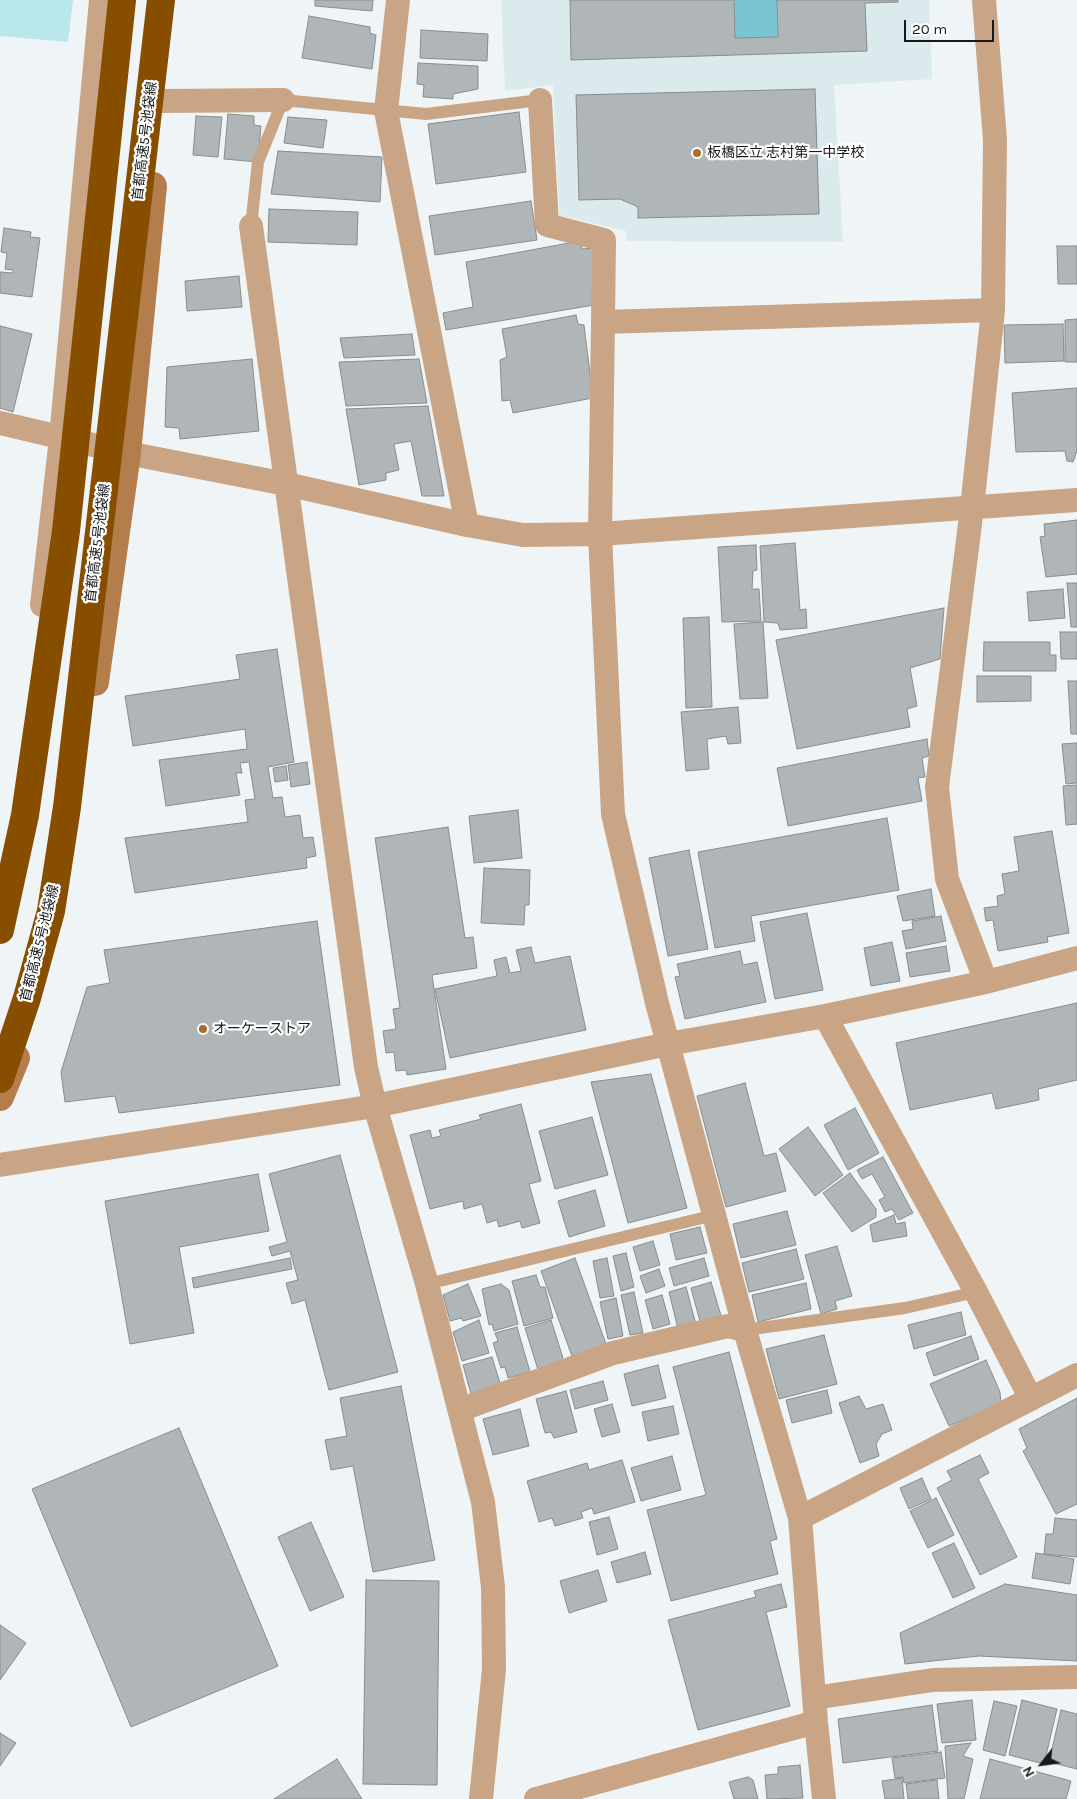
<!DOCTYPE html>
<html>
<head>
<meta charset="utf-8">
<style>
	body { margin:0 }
	#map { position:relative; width:1077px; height:1799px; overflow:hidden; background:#eff5f6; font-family:Karla,sans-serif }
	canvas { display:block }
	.north { position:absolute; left:1017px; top:1739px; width:50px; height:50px; -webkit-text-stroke:4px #fff; paint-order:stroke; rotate:240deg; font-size:14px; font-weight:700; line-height:20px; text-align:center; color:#17191a }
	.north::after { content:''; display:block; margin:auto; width:18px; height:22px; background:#17191a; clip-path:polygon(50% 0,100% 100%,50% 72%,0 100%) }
	.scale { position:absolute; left:904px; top:20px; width:90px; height:22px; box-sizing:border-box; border:2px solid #17191a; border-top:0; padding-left:6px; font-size:15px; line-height:18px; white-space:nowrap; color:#17191a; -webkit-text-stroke:4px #fff; paint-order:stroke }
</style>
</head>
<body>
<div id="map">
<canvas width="1077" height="1799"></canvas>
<div class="north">N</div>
<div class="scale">20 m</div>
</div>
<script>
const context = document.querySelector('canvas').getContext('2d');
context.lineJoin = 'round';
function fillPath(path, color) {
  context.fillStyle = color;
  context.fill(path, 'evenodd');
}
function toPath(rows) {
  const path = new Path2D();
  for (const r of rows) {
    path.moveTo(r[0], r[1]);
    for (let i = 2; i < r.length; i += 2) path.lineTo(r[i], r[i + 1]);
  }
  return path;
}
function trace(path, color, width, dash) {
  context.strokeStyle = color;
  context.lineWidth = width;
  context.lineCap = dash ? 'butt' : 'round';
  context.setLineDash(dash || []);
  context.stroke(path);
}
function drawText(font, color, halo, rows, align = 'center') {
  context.font = font + ' Karla,"Noto Sans JP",sans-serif';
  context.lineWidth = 4.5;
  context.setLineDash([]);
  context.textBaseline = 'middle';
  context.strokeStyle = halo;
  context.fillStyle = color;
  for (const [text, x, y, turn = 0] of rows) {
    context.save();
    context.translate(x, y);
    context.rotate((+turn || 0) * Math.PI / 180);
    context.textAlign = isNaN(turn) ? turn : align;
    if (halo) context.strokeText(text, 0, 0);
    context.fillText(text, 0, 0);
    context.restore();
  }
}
fillPath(toPath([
	[501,0,929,0,932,79,834,85,843,242,627,241,626,231,559,215,553,85,505,91]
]), '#dbeaec');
fillPath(toPath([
	[0,0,73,0,68,42,0,36]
]), '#bae7ec');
fillPath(toPath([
	[734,0,777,0,778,37,735,38]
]), '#79c6d0');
const building = toPath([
	[315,0,373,0,372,11,315,6,315,0],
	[570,0,734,0,735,38,778,37,777,0,898,0,898,2,865,3,867,51,571,60,570,0],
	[309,16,370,27,370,33,376,35,372,69,302,58,309,16],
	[421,30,488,34,487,61,420,58,421,30],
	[418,63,478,66,478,89,453,94,453,99,423,97,424,85,417,84,418,63],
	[815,89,819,214,638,218,638,207,620,199,579,200,576,95,815,89],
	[519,112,526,172,436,184,428,124,519,112],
	[228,114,254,116,254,125,261,126,258,162,224,159,228,114],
	[196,116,222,117,218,157,193,155,196,116],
	[288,117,327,120,323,148,284,143,288,117],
	[278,151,382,157,380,202,271,194,278,151],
	[531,201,537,240,435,255,429,216,531,201],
	[269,209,358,212,357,245,268,242,269,209],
	[4,228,31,232,30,237,40,238,32,297,0,293,0,272,13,273,13,270,5,269,7,253,1,252,4,228],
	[580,241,582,249,595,248,594,305,446,330,443,313,473,307,466,262,580,241],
	[1057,246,1077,246,1077,284,1058,284,1057,246],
	[239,276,242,307,187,311,185,281,239,276],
	[576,315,578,324,584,325,593,398,513,413,510,400,502,401,500,360,507,357,502,329,576,315],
	[1077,319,1077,362,1065,362,1065,320,1077,319],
	[1063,324,1064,361,1005,363,1004,325,1063,324],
	[0,326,32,334,13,412,0,408,0,326],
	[412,334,415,355,344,358,340,338,412,334],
	[252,359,259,431,180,439,179,428,165,427,167,367,252,359],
	[419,359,427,403,346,406,339,362,419,359],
	[1077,388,1077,451,1073,462,1067,461,1065,451,1016,452,1012,393,1077,388],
	[428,406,444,496,422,496,411,441,394,444,399,470,386,473,386,480,359,485,346,409,428,406],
	[1077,520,1077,574,1046,577,1040,537,1045,536,1044,524,1077,520],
	[795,543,800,610,806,609,807,628,780,630,778,623,764,622,760,546,795,543],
	[756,545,757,570,753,571,752,589,759,589,761,621,722,622,718,547,756,545],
	[1067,583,1077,583,1077,627,1071,627,1067,583],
	[1063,589,1065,618,1029,621,1027,592,1063,589],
	[944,608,940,659,910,668,917,706,907,709,910,727,797,749,776,640,944,608],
	[709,617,712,707,686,708,683,618,709,617],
	[763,622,768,698,740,699,734,624,763,622],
	[1060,632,1077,632,1077,659,1061,659,1060,632],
	[984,642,1050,642,1050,655,1056,655,1056,671,983,671,984,642],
	[277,649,294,762,268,767,273,798,282,797,285,817,300,815,303,838,313,837,316,856,306,858,307,868,135,893,125,838,248,822,245,800,255,799,249,762,240,763,242,773,236,773,240,795,166,806,159,760,247,749,245,729,133,746,125,696,240,679,236,655,277,649],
	[977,676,1031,676,1031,701,977,702,977,676],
	[1068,681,1077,681,1077,734,1071,734,1068,681],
	[738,707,741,743,728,744,726,736,707,739,709,769,686,771,681,712,738,707],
	[927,739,929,756,922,758,925,777,918,778,922,801,788,826,777,768,927,739],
	[1077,743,1077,783,1066,784,1062,744,1077,743],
	[307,762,310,784,291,787,288,765,307,762],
	[286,766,288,780,275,782,273,768,286,766],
	[1077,785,1077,824,1066,825,1063,786,1077,785],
	[518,810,522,858,474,863,469,816,518,810],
	[887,818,899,890,751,916,755,941,715,948,698,852,887,818],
	[448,827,465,938,473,937,477,968,432,975,446,1069,407,1075,406,1070,396,1071,394,1052,386,1053,383,1031,396,1029,393,1009,400,1008,375,838,448,827],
	[1052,831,1069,933,1047,937,1048,942,998,951,993,920,986,921,984,908,998,906,997,896,1005,894,1002,874,1019,871,1014,837,1052,831],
	[689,850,708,949,668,956,649,858,689,850],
	[484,868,530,870,529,905,525,905,524,925,481,923,484,868],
	[931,889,935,916,903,921,897,896,931,889],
	[807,913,823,990,775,999,760,922,807,913],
	[941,916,946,941,906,949,902,931,913,929,912,921,941,916],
	[317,921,340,1085,119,1113,115,1096,65,1102,61,1072,87,987,110,983,104,950,317,921],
	[892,942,900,981,871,986,864,948,892,942],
	[946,946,950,971,910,977,906,953,946,946],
	[531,947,535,963,570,956,586,1030,450,1058,435,989,497,976,494,960,506,957,510,973,521,971,516,950,531,947],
	[740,951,743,965,757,962,766,1002,685,1019,675,977,680,976,677,964,740,951],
	[1077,1003,1077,1080,1038,1089,1039,1100,996,1109,992,1093,910,1110,896,1043,1077,1003],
	[651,1074,687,1208,628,1223,591,1082,651,1074],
	[745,1083,764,1156,776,1153,786,1191,726,1207,697,1096,745,1083],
	[521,1104,541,1181,529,1184,540,1223,522,1228,520,1221,499,1227,497,1220,487,1223,482,1204,464,1209,463,1201,430,1209,410,1135,430,1130,432,1138,441,1136,439,1130,481,1119,479,1115,521,1104],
	[855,1108,879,1153,848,1170,824,1125,855,1108],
	[592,1117,608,1175,555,1189,539,1131,592,1117],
	[808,1127,843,1175,815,1196,779,1149,808,1127],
	[340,1155,398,1372,329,1390,305,1300,292,1304,286,1283,298,1280,290,1251,272,1256,269,1247,287,1242,269,1174,340,1155],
	[883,1157,913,1213,899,1220,892,1209,885,1212,879,1200,885,1197,872,1174,862,1179,857,1170,883,1157],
	[850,1173,876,1209,876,1217,852,1232,823,1193,850,1173],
	[258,1174,269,1231,179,1247,194,1333,130,1344,105,1201,258,1174],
	[595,1190,605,1226,569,1237,558,1201,595,1190],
	[787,1211,796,1245,741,1258,733,1224,787,1211],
	[894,1215,896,1224,905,1222,907,1236,873,1242,870,1225,894,1215],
	[700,1227,707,1253,676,1260,670,1234,700,1227],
	[653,1241,660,1265,640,1271,633,1247,653,1241],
	[837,1246,852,1296,835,1301,837,1309,821,1314,805,1255,837,1246],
	[796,1249,804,1279,749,1292,742,1263,796,1249],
	[626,1253,634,1287,621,1291,613,1256,626,1253],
	[290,1258,292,1269,194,1288,192,1278,290,1258],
	[575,1258,607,1347,573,1359,541,1271,575,1258],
	[607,1258,614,1296,600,1298,593,1261,607,1258],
	[704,1258,709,1276,674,1286,669,1268,704,1258],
	[659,1269,665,1286,646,1293,640,1276,659,1269],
	[536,1275,540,1287,545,1287,553,1318,524,1326,512,1281,536,1275],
	[711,1282,722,1319,701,1325,691,1288,711,1282],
	[806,1283,811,1309,758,1322,752,1295,806,1283],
	[468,1284,481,1316,463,1321,461,1318,450,1321,443,1295,468,1284],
	[501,1284,509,1290,518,1324,494,1331,492,1324,489,1325,482,1289,501,1284],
	[686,1287,696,1325,678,1329,669,1292,686,1287],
	[634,1292,643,1333,630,1335,621,1295,634,1292],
	[662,1295,670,1324,653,1329,645,1300,662,1295],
	[616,1298,623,1336,608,1339,600,1302,616,1298],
	[961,1312,966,1335,914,1349,908,1325,961,1312],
	[479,1320,489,1353,462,1361,453,1332,479,1320],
	[551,1320,563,1358,558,1368,539,1373,525,1328,551,1320],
	[517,1327,530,1372,508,1378,505,1367,501,1368,493,1343,498,1341,495,1333,517,1327],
	[824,1335,837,1384,779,1399,766,1349,824,1335],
	[971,1336,979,1359,934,1376,926,1353,971,1336],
	[729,1352,777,1539,770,1541,778,1574,671,1601,647,1510,706,1495,673,1367,729,1352],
	[492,1357,500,1383,471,1394,463,1365,492,1357],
	[986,1360,1000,1392,1001,1404,949,1426,930,1384,986,1360],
	[658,1365,666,1398,632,1406,624,1374,658,1365],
	[603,1381,608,1400,575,1409,570,1390,603,1381],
	[401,1386,435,1560,373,1572,353,1466,331,1470,325,1440,347,1436,340,1398,401,1386],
	[827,1390,832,1413,792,1423,786,1400,827,1390],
	[566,1391,577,1432,554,1438,551,1432,545,1433,536,1399,566,1391],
	[859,1396,866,1409,883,1404,892,1430,882,1434,876,1444,879,1456,860,1463,839,1403,859,1396],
	[1077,1398,1077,1504,1056,1514,1023,1451,1027,1448,1019,1429,1077,1398],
	[612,1404,620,1432,602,1437,594,1409,612,1404],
	[673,1406,679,1434,648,1441,642,1412,673,1406],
	[520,1409,529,1446,493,1455,483,1419,520,1409],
	[179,1428,278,1666,131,1727,32,1489,179,1428],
	[980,1455,989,1473,978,1479,1017,1557,980,1575,937,1488,952,1480,947,1471,980,1455],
	[672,1456,681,1490,641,1501,631,1468,672,1456],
	[622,1460,635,1502,594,1514,592,1508,581,1512,583,1518,555,1526,552,1518,539,1522,527,1481,587,1463,589,1470,622,1460],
	[922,1478,931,1499,909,1509,900,1488,922,1478],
	[936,1498,954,1535,928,1548,910,1511,936,1498],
	[609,1517,618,1549,597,1555,589,1522,609,1517],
	[1055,1518,1077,1520,1077,1557,1044,1554,1046,1534,1053,1534,1055,1518],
	[311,1522,344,1597,310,1611,278,1537,311,1522],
	[954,1543,975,1588,953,1598,932,1553,954,1543],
	[645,1552,651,1574,617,1583,611,1562,645,1552],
	[1036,1553,1074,1559,1070,1584,1032,1578,1036,1553],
	[598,1570,607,1601,569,1613,560,1581,598,1570],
	[366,1580,439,1581,437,1785,363,1784,366,1580],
	[781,1584,787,1607,766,1612,790,1706,698,1730,668,1620,756,1597,754,1591,781,1584],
	[1005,1584,1077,1595,1077,1661,979,1656,905,1664,900,1633,1005,1584],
	[0,1625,26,1643,0,1680,0,1625],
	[972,1700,976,1740,942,1743,937,1704,972,1700],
	[1022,1700,1057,1709,1044,1764,1009,1755,1022,1700],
	[994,1701,1017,1706,1005,1756,983,1750,994,1701],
	[932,1705,938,1751,843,1763,838,1719,932,1705],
	[1061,1710,1077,1714,1077,1769,1049,1762,1061,1710],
	[0,1733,16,1743,0,1766,0,1733],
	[971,1743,963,1756,973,1759,964,1799,948,1799,945,1746,971,1743],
	[941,1752,945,1778,904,1783,903,1777,895,1778,892,1758,941,1752],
	[337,1759,362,1799,274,1799,337,1759],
	[990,1759,1071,1781,1066,1799,980,1799,990,1759],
	[800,1765,803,1798,767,1799,765,1775,778,1774,778,1767,800,1765],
	[748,1777,753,1780,758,1799,734,1799,729,1782,748,1777],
	[902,1778,904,1799,885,1799,882,1781,902,1778],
	[937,1780,939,1799,908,1799,906,1784,937,1780]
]);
fillPath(building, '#b0b6b7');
trace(building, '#878c8d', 1);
trace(toPath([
	[251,226,258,162,283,100,426,114,540,100],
	[427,1284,715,1215],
	[745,1330,905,1308,976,1292]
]), '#caa585', 12);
trace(toPath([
	[398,0,386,111,467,525],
	[984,0,995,140,993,310,972,508,937,787,947,879,986,982],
	[540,100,547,225,604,240,603,322,993,310],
	[161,101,283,100],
	[251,226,366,1067,375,1106,427,1284,483,1502,493,1587,494,1669,481,1799],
	[603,322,600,534,613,814,657,1003,745,1330,800,1518,816,1722,824,1799],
	[0,423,127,453,286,484,467,525,523,535,600,534,1077,500],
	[42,605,61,438,101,0],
	[825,1016,976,1292,1031,1399],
	[0,1165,375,1106,668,1044,825,1016,986,982,1077,958],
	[460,1410,613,1353,728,1326,745,1330],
	[800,1518,1077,1375],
	[814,1698,933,1680,1077,1677],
	[536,1799,816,1722]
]), '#caa585', 24);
trace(toPath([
	[95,682,127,453,153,186],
	[0,1097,16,1058]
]), '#b37e4c', 28);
trace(toPath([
	[0,930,25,815,66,531,122,0],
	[0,1079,27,998,51,911,67,807,161,0]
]), '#884e00', 28);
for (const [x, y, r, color] of [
	[697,153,5,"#a96d2f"],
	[203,1029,5,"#a96d2f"]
]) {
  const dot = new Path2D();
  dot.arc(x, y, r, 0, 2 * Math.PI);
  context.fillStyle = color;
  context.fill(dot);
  trace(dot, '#fff', 2);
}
drawText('14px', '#17191a', '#fff', [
	["首都高速5号池袋線",145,141,-83],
	["首都高速5号池袋線",98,543,-83],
	["首都高速5号池袋線",40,943,-76]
]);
drawText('14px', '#17191a', '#fff', [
	["板橋区立 志村第一中学校",707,153],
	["オーケーストア",213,1029]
], 'left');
</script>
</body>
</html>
